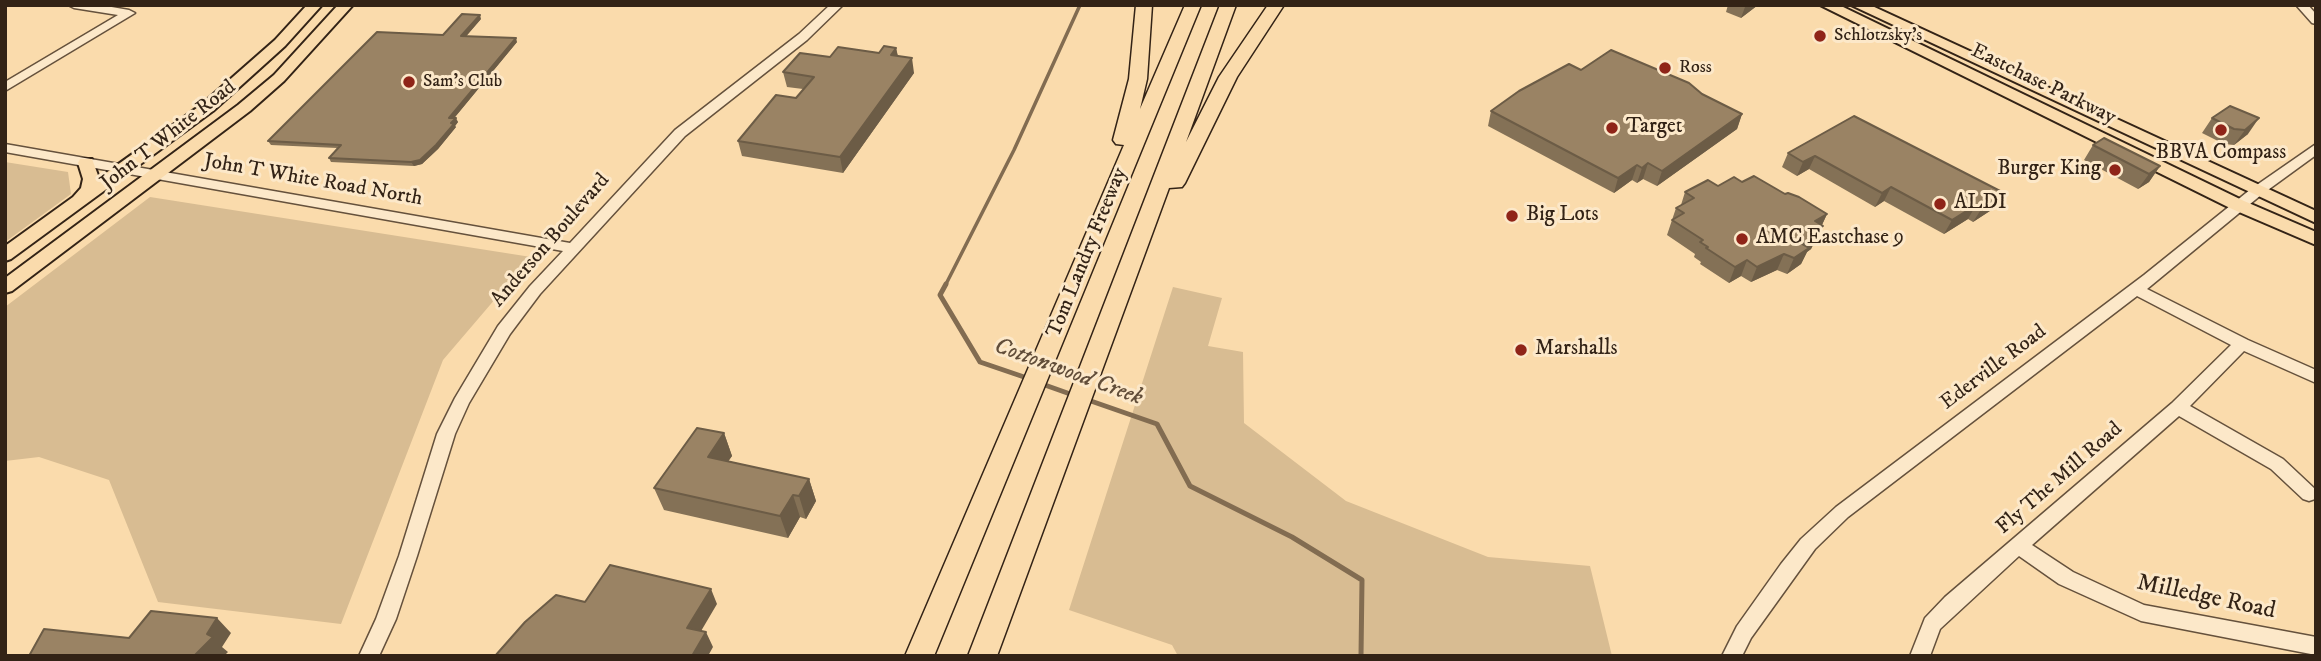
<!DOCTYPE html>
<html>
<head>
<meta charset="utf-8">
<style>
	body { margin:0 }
	#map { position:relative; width:2321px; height:661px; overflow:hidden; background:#fadbac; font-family:"IM FELL DW Pica",serif }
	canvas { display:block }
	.frame { position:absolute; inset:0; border:7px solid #332316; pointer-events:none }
</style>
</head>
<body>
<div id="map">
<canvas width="2321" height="661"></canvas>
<div class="frame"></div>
</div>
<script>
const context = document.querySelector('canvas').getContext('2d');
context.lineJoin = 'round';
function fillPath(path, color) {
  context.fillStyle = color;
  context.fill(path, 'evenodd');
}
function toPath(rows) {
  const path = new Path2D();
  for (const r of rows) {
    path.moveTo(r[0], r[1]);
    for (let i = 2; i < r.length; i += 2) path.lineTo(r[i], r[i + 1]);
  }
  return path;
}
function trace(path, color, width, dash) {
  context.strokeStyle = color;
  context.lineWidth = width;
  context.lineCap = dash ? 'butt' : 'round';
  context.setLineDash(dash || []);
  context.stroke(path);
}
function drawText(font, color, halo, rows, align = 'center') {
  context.font = font + ' "IM FELL DW Pica",serif';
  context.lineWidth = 6;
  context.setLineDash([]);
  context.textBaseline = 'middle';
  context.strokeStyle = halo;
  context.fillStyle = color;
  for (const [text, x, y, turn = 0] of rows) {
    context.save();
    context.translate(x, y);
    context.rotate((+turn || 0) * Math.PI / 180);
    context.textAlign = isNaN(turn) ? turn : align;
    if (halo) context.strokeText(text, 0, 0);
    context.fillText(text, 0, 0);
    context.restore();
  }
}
fillPath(toPath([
	[5,162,68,172,71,194,5,242],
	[150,197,531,257,443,360,341,624,158,602,109,480,39,457,5,461,5,307],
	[1173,287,1222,298,1208,346,1243,352,1244,423,1346,501,1488,557,1590,566,1612,656,1178,656,1172,645,1069,610]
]), '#d8bc92');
trace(toPath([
	[945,286,1014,150,1080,5]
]), '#826c51', 3.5);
trace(toPath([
	[946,284,940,295,980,362,1027,378],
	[1042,384,1073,395],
	[1088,400,1157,424,1190,486,1292,537,1362,580,1361,656]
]), '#826c51', 5);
const minor = toPath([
	[68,5,100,5,129,10,135,13,5,91,5,82,118,15,74,8,68,5],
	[830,5,843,5,807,40,685,136,540,294,510,334,469,403,455,434,417,556,396,619,379,656,359,656,376,619,399,556,437,434,455,398,498,326,530,286,563,251,5,152,5,144,570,243,675,130,799,34,830,5],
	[2296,5,2308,5,2316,14,2316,24,2312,23,2296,5],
	[2316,144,2316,155,2261,195,2147,289,2248,340,2316,370,2316,383,2244,351,2190,406,2283,459,2315,489,2315,499,2309,501,2303,499,2271,469,2179,416,2032,545,2073,572,2144,605,2316,637,2316,655,2141,621,2059,584,2019,556,1940,629,1930,656,1910,656,1925,618,1945,597,2172,403,2231,345,2137,296,1848,517,1815,549,1751,638,1742,656,1722,656,1737,626,1781,564,1801,539,1836,507,2144,275,2251,189,2316,144]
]);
const major = toPath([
	[307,5,322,5,285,46,213,111,11,259,5,261,5,246,73,197,81,188,83,179,78,163,80,159,92,159,99,178,201,105,275,40,307,5],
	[338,5,353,5,284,81,250,111,12,291,5,293,5,278,238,105,274,75,338,5],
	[1820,5,1839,5,2244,201,2316,232,2316,245,2232,209,1820,5],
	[1851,5,1870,5,2316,211,2316,223,1851,5]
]);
const highway = toPath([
	[1136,5,1152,5,1147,79,1140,109,1185,5,1201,5,934,656,905,656,1124,145,1116,144,1113,140,1129,79,1136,5],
	[1220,5,1236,5,1186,142,1219,77,1268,5,1284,5,1237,77,1185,183,1182,187,1169,188,997,656,968,656,1220,5]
]);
trace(minor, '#65513c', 3);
trace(major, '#332316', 4);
trace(highway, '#332316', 3);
fillPath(minor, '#fce8c9');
fillPath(major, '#fadbac');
fillPath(highway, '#fadbac');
fillPath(toPath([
	[1728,5,1758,5,1741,18,1726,12],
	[481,19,466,36,517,42,454,118,458,122,455,126,456,127,438,149,422,164,414,166,331,162,329,158,337,148,271,145,268,141,443,35],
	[896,48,898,56,914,73,843,173,742,156,738,141,796,98,803,89,787,87,783,72,879,53],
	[1702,94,1742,114,1737,129,1657,186,1643,179,1637,183,1632,180,1614,193,1488,126,1491,111],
	[2230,106,2248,134,2234,145,2224,144,2202,133,2212,118],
	[1854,116,2004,193,1996,207,1973,222,1968,219,1944,234,1884,201,1875,207,1809,169,1797,176,1782,167,1788,153],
	[2093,145,2160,166,2149,182,2138,189,2084,160],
	[1742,182,1785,194,1827,214,1811,249,1807,252,1801,264,1787,274,1777,270,1751,282,1741,276,1729,283,1700,264,1701,262,1694,257,1695,254,1667,235,1676,208,1681,205,1685,192],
	[724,433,732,456,728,461,809,479,816,501,806,519,800,517,788,538,664,510,654,488]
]), '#847156');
fillPath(toPath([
	[1748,5,1758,5,1741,18,1745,7],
	[480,15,481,19,463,40,461,36],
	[516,38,517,42,451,122,449,118],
	[896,48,899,63,891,55],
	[912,58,914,73,843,173,840,157],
	[1742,114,1737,129,1657,186,1662,171],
	[456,118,458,122,455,126,456,127,438,149,422,164,414,166,411,162],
	[2259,118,2248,134,2234,145,2245,130],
	[1815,156,1809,169,1797,176,1803,162],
	[1648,163,1643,179,1637,183,1642,168],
	[1637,165,1632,180,1614,193,1618,178],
	[2160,166,2149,182,2138,189,2149,174],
	[1891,187,1884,201,1875,207,1882,193],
	[2004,193,1996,207,1973,222,1982,208],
	[1976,205,1968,219,1944,234,1952,220],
	[1827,214,1821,227,1823,226,1811,249,1807,252,1801,264,1787,274,1794,258,1815,221],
	[1784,254,1777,270,1751,282,1757,267],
	[1747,260,1741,276,1729,283,1735,267],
	[724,433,732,456,716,479,708,457],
	[809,479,816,501,806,519,799,496],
	[793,495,800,517,788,538,780,516],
	[711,589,717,604,694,643,687,628],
	[217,618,231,633,222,647,228,652,224,656,194,656],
	[706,632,713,647,708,656,692,656]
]), '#6c5c46');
const building = toPath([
	[462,14,480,15,461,36,516,38,449,118,456,118,451,123,454,124,436,145,420,160,411,162,329,158,341,145,268,141,377,32,443,35,462,14],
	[884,46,896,48,891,55,912,58,840,157,738,141,776,95,796,98,814,77,783,72,800,53,830,57,838,47,879,53,884,46],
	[1611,50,1689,83,1702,94,1742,114,1662,171,1648,163,1642,168,1637,165,1618,178,1491,111,1519,91,1569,64,1581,70,1611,50],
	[2230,106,2259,118,2245,130,2234,129,2212,118,2230,106],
	[1854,116,2004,193,1982,208,1976,205,1952,220,1891,187,1882,193,1815,156,1803,162,1788,153,1854,116],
	[2104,138,2160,166,2149,174,2093,145,2104,138],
	[1754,176,1785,194,1788,193,1799,197,1827,214,1815,221,1823,226,1814,231,1819,234,1802,244,1809,248,1794,258,1784,254,1757,267,1747,260,1735,267,1706,248,1708,247,1700,242,1703,240,1672,220,1684,213,1676,208,1694,198,1685,192,1708,180,1718,186,1734,177,1742,182,1754,176],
	[697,428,724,433,708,457,809,479,799,496,793,495,780,516,654,488,697,428],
	[610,565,711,589,687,628,706,632,692,656,495,656,525,622,556,595,585,602,610,565],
	[151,611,217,618,207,634,213,637,194,656,29,656,44,629,129,638,151,611]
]);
fillPath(building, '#9a8364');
trace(building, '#6c5c46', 2);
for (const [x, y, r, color] of [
	[1820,36,7,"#8f2418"],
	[1665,68,7,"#8f2418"],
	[409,82,7,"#8f2418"],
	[1612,128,7,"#8f2418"],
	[2221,130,7,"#8f2418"],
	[2115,170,7,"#8f2418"],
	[1940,204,7,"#8f2418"],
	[1512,216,7,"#8f2418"],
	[1742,239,7,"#8f2418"],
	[1521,350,7,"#8f2418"]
]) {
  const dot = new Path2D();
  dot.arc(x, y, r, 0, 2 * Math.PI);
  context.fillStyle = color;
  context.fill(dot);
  trace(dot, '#fce8c9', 2.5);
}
drawText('18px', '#332316', '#fce8c9', [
	["Schlotzsky's",1834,36],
	["Ross",1679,68],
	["Sam's Club",423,82]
], 'left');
drawText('21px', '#332316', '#fce8c9', [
	["Eastchase Parkway",2043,85,26],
	["John T White Road",169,136,-38],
	["John T White Road North",313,181,10],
	["Anderson Boulevard",551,241,-49],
	["Tom Landry Freeway",1088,253,-68],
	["Ederville Road",1994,368,-37],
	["Fly The Mill Road",2060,479,-41]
]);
drawText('21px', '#332316', '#fce8c9', [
	["Target",1626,128],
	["BBVA Compass",2221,154,"center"],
	["Burger King",2101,170,"right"],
	["ALDI",1954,204],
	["Big Lots",1526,216],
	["AMC Eastchase 9",1756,239],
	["Marshalls",1535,350]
], 'left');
drawText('italic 23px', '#614d39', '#fce8c9', [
	["Cottonwood Creek",1068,373,20]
]);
drawText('24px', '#332316', '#fce8c9', [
	["Milledge Road",2206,598,12]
]);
</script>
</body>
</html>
